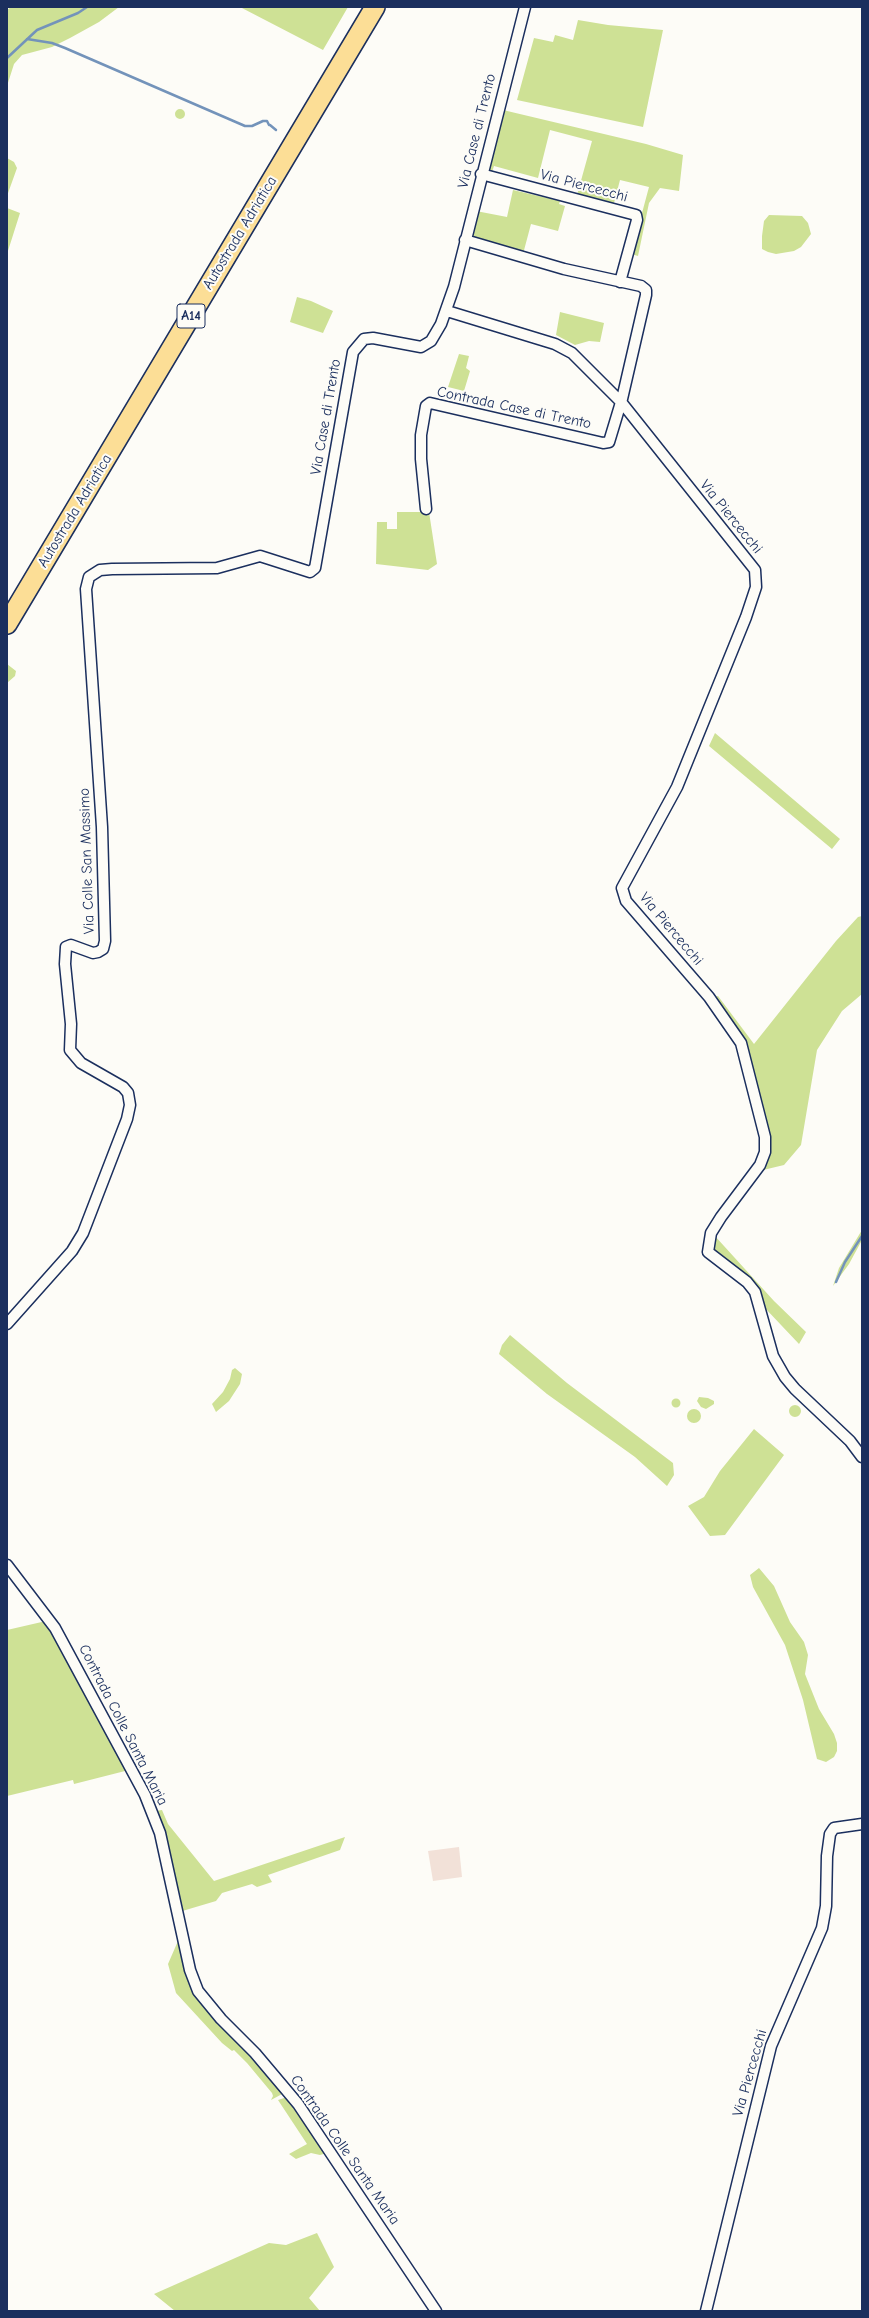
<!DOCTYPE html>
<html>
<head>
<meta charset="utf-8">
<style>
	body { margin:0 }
	#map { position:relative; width:869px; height:2318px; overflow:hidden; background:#fdfcf7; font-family:"Comic Neue",sans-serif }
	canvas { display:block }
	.frame { position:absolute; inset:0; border:8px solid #1b2f5e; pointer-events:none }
</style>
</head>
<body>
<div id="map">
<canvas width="869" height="2318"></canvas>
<div class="frame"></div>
</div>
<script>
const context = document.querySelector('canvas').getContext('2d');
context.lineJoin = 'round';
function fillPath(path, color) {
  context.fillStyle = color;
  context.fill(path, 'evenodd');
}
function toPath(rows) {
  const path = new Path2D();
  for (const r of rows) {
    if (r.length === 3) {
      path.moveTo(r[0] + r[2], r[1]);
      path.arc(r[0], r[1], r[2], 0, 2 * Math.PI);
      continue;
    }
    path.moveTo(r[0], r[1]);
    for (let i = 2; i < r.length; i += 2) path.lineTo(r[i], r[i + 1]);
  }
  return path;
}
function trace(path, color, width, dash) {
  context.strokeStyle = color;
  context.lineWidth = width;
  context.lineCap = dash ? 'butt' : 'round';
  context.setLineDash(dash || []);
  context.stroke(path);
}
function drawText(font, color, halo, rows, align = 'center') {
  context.font = font + ' "Comic Neue",sans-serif';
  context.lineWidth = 4;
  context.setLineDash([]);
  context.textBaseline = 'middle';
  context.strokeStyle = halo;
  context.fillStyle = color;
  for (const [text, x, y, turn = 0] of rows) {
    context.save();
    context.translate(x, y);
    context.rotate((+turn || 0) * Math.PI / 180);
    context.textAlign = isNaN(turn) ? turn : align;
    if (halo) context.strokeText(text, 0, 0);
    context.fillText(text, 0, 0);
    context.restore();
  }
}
fillPath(toPath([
	[459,1847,462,1877,433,1881,428,1851]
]), '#f2e1d8');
fillPath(toPath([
	[11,7,119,7,99,22,70,38,52,47,22,55,14,64,7,86,7,10],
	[240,7,348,7,323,50],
	[578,20,608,25,663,30,643,127,517,100,534,38,553,42,555,35,573,40],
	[180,114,5],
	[503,110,646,144,683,155,679,191,660,188,649,203,638,256,631,254,649,187,620,180,614,203,577,195,592,141,550,130,538,178,494,166,492,172,485,171],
	[7,158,14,162,17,168,7,196],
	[513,190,560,201,559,204,565,206,558,231,531,224,523,254,470,239,476,211,507,217],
	[7,208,20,213,7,254],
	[769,215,802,216,808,223,811,234,801,247,794,251,776,254,768,252,762,249,762,236,764,221],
	[297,297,311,301,333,311,323,333,290,322],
	[560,312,604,323,600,342,589,341,575,345,556,335],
	[459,354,469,356,466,368,470,371,464,391,448,387],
	[397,512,429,512,437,564,428,570,376,564,377,522,387,522,387,529,397,529],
	[7,664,16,671,15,676,7,683],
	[715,733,840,839,832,849,709,746],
	[862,916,862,994,842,1011,817,1050,801,1145,784,1165,759,1171,767,1154,743,1044,711,998,718,996,754,1044,836,941,858,917],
	[862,1230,862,1240,849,1264,833,1286,839,1268],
	[714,1235,774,1301,806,1332,799,1344,764,1307,762,1299,757,1289,710,1249],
	[510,1335,567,1383,673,1463,674,1475,667,1486,635,1457,547,1394,499,1354,502,1345],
	[235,1368,242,1374,240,1384,229,1401,216,1412,212,1404,223,1392,230,1379,232,1370],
	[699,1397,708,1398,714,1401,714,1404,706,1409,701,1407,697,1401],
	[676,1403,4.5],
	[795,1411,6],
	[694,1416,7],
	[754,1429,784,1455,725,1535,710,1536,688,1506,704,1497,720,1471],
	[759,1568,774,1586,790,1622,804,1642,808,1655,805,1674,819,1709,834,1734,837,1743,837,1751,834,1757,826,1762,817,1759,803,1700,785,1645,753,1587,750,1575],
	[46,1621,129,1770,74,1784,73,1780,7,1796,7,1630],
	[162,1810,168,1824,214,1881,345,1837,340,1850,268,1875,272,1882,257,1887,252,1884,222,1893,216,1901,179,1912,155,1811],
	[178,1941,186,1976,196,1997,284,2093,271,2100,273,2096,272,2093,247,2063,234,2050,232,2051,222,2043,176,1993,168,1964],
	[287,2097,327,2153,320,2155,311,2153,296,2159,289,2154,307,2144,278,2100],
	[317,2233,334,2267,309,2298,320,2311,175,2311,154,2294,269,2243,286,2245]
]), '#cee195');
trace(toPath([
	[27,39,52,43,65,48,245,126,252,126,263,121,267,121,269,125],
	[7,58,37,30,78,13,87,7],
	[270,125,276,130],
	[836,1282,845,1262,862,1236]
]), '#7393ba', 2.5);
const minor = toPath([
	[481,174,636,215,637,220,620,282],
	[447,311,555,344,572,353,622,403,755,570,756,587,746,617,677,787,622,888,626,901,709,997,741,1043,765,1137,765,1152,760,1165,721,1217,711,1233,708,1252,747,1282,755,1292,773,1356,785,1377,795,1389,850,1441,862,1457],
	[426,509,421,459,421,435,426,406,430,403,603,443,609,442,622,399,646,295,646,290,641,286,564,269,465,240],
	[7,1324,72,1251,83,1233,127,1119,130,1105,128,1093,123,1087,81,1063,70,1050,71,1024,65,964,66,947,71,945,93,953,98,952,103,949,105,941,102,827,86,589,89,577,100,570,112,569,217,568,260,556,310,572,315,568,353,352,364,339,373,338,421,347,431,341,441,324,454,287,525,7],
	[7,1565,55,1628,145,1795,160,1833,190,1970,198,1991,221,2019,255,2053,298,2104,436,2311],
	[706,2311,771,2046,822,1928,826,1906,827,1856,830,1834,834,1828,862,1824]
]);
const motorway = toPath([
	[7,624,375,7]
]);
trace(minor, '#1b2f5e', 13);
trace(motorway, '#1b2f5e', 22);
trace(minor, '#fdfcf7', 10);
trace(motorway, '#fcde96', 19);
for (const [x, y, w] of [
	[191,316,28]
]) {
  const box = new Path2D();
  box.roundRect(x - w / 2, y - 12, w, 24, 3);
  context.fillStyle = '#fdfcf7';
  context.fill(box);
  trace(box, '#1b2f5e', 1);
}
drawText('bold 14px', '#1b2f5e', null, [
	["A14",191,316]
]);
drawText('15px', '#1b2f5e', '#fdfcf7', [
	["Via Case di Trento",477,131,-76],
	["Via Piercecchi",584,186,15],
	["Autostrada Adriatica",240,233,-59],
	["Contrada Case di Trento",514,408,12],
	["Via Case di Trento",326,417,-80],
	["Autostrada Adriatica",75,511,-59],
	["Via Piercecchi",731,517,51],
	["Via Colle San Massimo",87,861,-92],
	["Via Piercecchi",671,929,50],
	["Contrada Colle Santa Maria",123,1725,63],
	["Via Piercecchi",750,2073,-74],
	["Contrada Colle Santa Maria",345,2150,55]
]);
</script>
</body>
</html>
